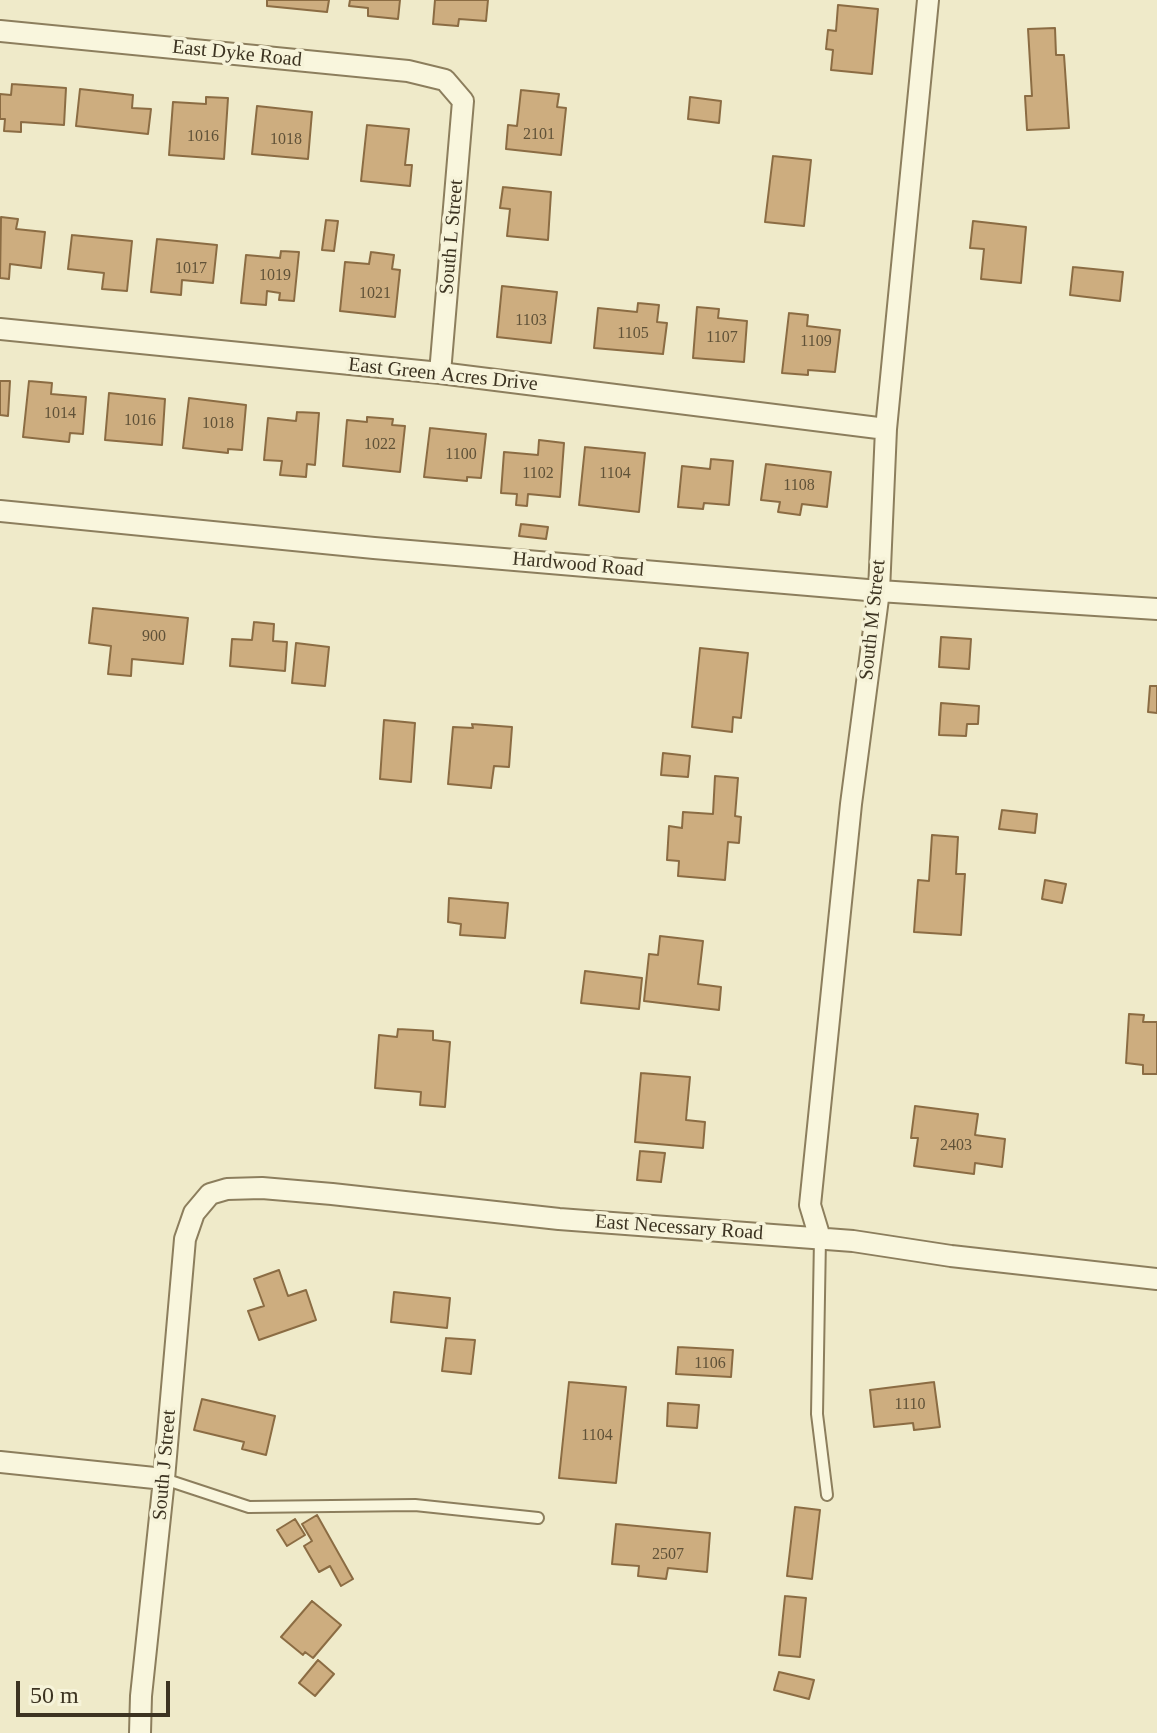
<!DOCTYPE html>
<html>
<head>
<meta charset="utf-8">
<style>
	body { margin:0 }
	#map { position:relative; width:1157px; height:1733px; overflow:hidden; background:#efeac9; font-family:"Times New Roman",serif }
	canvas { display:block }
	.scale { position:absolute; left:16px; top:1681px; width:154px; height:36px; box-sizing:border-box; border:4px solid #3c3321; border-top:0; padding-left:10px; font-size:24px; line-height:28px; white-space:nowrap; color:#3c3321; -webkit-text-stroke:6px #f6f3d9; paint-order:stroke }
</style>
</head>
<body>
<div id="map">
<canvas width="1157" height="1733"></canvas>
<div class="scale">50 m</div>
</div>
<script>
const context = document.querySelector('canvas').getContext('2d');
context.lineJoin = 'round';
function fillPath(path, color) {
  context.fillStyle = color;
  context.fill(path, 'evenodd');
}
function toPath(rows) {
  const path = new Path2D();
  for (const r of rows) {
    path.moveTo(r[0], r[1]);
    for (let i = 2; i < r.length; i += 2) path.lineTo(r[i], r[i + 1]);
  }
  return path;
}
function trace(path, color, width, dash) {
  context.strokeStyle = color;
  context.lineWidth = width;
  context.lineCap = dash ? 'butt' : 'round';
  context.setLineDash(dash || []);
  context.stroke(path);
}
function drawText(font, color, halo, rows, align = 'center') {
  context.font = font + ' "Times New Roman",serif';
  context.lineWidth = 7;
  context.setLineDash([]);
  context.textBaseline = 'middle';
  context.strokeStyle = halo;
  context.fillStyle = color;
  for (const [text, x, y, turn = 0] of rows) {
    context.save();
    context.translate(x, y);
    context.rotate((+turn || 0) * Math.PI / 180);
    context.textAlign = isNaN(turn) ? turn : align;
    if (halo) context.strokeText(text, 0, 0);
    context.fillText(text, 0, 0);
    context.restore();
  }
}
const building = toPath([
	[267,0,329,0,327,12,267,6,267,0],
	[350,0,400,0,398,19,368,16,368,8,349,6,350,0],
	[435,0,488,0,486,21,459,19,458,26,433,24,435,0],
	[838,5,878,9,872,74,831,70,833,50,826,49,828,30,836,31,838,5],
	[1055,28,1056,55,1064,55,1069,128,1027,130,1025,96,1032,96,1028,29,1055,28],
	[12,84,66,88,64,125,21,122,21,132,4,131,5,119,0,119,0,94,11,95,12,84],
	[80,89,133,95,132,108,151,109,148,134,76,126,80,89],
	[521,90,559,94,557,107,566,108,561,155,506,149,508,125,517,126,521,90],
	[206,97,228,98,224,159,169,155,173,102,206,104,206,97],
	[690,97,721,101,719,123,688,119,690,97],
	[257,106,312,112,308,159,252,154,257,106],
	[367,125,409,129,405,165,412,165,410,186,361,181,367,125],
	[773,156,811,160,804,226,765,222,773,156],
	[503,187,551,192,548,240,507,236,510,209,500,208,503,187],
	[1,217,18,219,16,229,45,232,41,268,10,264,9,279,0,278,1,217],
	[326,220,338,221,334,251,322,250,326,220],
	[973,221,1026,227,1021,283,981,279,984,249,970,248,973,221],
	[72,235,132,241,127,291,102,289,104,273,68,269,72,235],
	[157,239,217,245,213,283,182,280,181,295,151,292,157,239],
	[281,251,299,252,294,301,279,300,280,293,267,291,266,305,241,303,246,255,280,258,281,251],
	[371,252,394,255,392,269,400,270,395,317,340,311,345,262,369,264,371,252],
	[1073,267,1123,272,1120,301,1070,295,1073,267],
	[502,286,557,292,551,343,497,337,502,286],
	[638,303,659,305,657,322,667,323,663,354,594,348,598,308,637,312,638,303],
	[697,307,719,309,718,318,747,321,744,362,693,358,697,307],
	[789,313,808,315,807,326,840,330,835,372,808,370,808,375,782,373,789,313],
	[0,381,10,381,8,416,0,415,0,381],
	[29,381,52,383,51,394,86,397,83,434,70,433,69,442,23,437,29,381],
	[109,393,165,399,162,445,105,440,109,393],
	[189,398,246,405,242,450,228,449,228,453,183,448,189,398],
	[297,412,319,413,315,465,307,464,306,477,280,475,282,461,264,460,268,418,296,421,297,412],
	[367,417,393,419,392,425,405,426,400,472,343,466,347,420,367,422,367,417],
	[430,428,486,434,481,478,467,477,467,481,424,477,430,428],
	[539,440,564,443,560,497,528,494,527,506,516,505,517,494,501,493,504,452,538,455,539,440],
	[585,447,645,453,639,512,579,505,585,447],
	[711,459,733,461,729,505,704,503,703,509,678,507,682,466,710,469,711,459],
	[766,464,831,472,827,507,802,504,800,515,778,512,780,502,761,500,766,464],
	[521,524,548,527,546,539,519,536,521,524],
	[93,608,188,618,183,664,132,659,131,676,108,674,111,646,89,643,93,608],
	[254,622,274,624,273,641,287,642,285,671,230,666,232,639,252,640,254,622],
	[941,637,971,639,969,669,939,667,941,637],
	[296,643,329,647,325,686,292,683,296,643],
	[700,648,748,653,741,718,733,717,732,732,692,727,700,648],
	[1150,686,1157,686,1157,713,1148,712,1150,686],
	[941,703,979,706,978,724,967,724,966,736,939,735,941,703],
	[384,720,415,723,411,782,380,779,384,720],
	[472,724,512,727,509,767,494,766,491,788,448,784,453,727,473,728,472,724],
	[663,753,690,756,688,777,661,775,663,753],
	[715,776,738,778,735,816,741,817,739,843,728,842,725,880,678,876,679,861,667,860,669,826,682,828,683,812,713,814,715,776],
	[1002,810,1037,814,1035,833,999,829,1002,810],
	[932,835,958,837,956,874,965,874,961,935,914,932,918,880,929,881,932,835],
	[1045,880,1066,884,1062,903,1042,899,1045,880],
	[449,898,508,903,505,938,460,935,461,924,448,922,449,898],
	[660,936,703,941,698,984,721,987,719,1010,644,1001,649,954,658,955,660,936],
	[585,971,642,978,639,1009,581,1003,585,971],
	[1129,1014,1144,1015,1143,1022,1157,1022,1157,1074,1143,1074,1143,1065,1126,1063,1129,1014],
	[398,1029,433,1031,433,1040,450,1042,445,1107,420,1105,421,1092,375,1088,379,1035,397,1037,398,1029],
	[641,1073,690,1077,686,1120,705,1122,703,1148,635,1142,641,1073],
	[915,1106,978,1114,975,1135,1005,1139,1002,1167,975,1163,974,1174,914,1166,918,1138,911,1138,915,1106],
	[640,1151,665,1153,661,1182,637,1180,640,1151],
	[279,1270,288,1296,306,1290,316,1320,259,1340,248,1311,264,1306,254,1279,279,1270],
	[394,1292,450,1298,447,1328,391,1322,394,1292],
	[446,1338,475,1340,471,1374,442,1371,446,1338],
	[678,1347,733,1350,731,1377,676,1374,678,1347],
	[569,1382,626,1387,616,1483,559,1478,569,1382],
	[934,1382,940,1427,914,1430,913,1423,874,1427,870,1390,934,1382],
	[202,1399,275,1416,266,1455,242,1449,244,1442,194,1430,202,1399],
	[668,1403,699,1405,697,1428,667,1426,668,1403],
	[795,1507,820,1510,812,1579,787,1576,795,1507],
	[317,1515,353,1579,341,1586,330,1566,319,1572,304,1546,312,1541,302,1524,317,1515],
	[295,1519,305,1535,287,1546,277,1530,295,1519],
	[616,1524,710,1533,707,1572,668,1568,666,1579,638,1576,639,1566,612,1564,616,1524],
	[785,1596,806,1598,800,1657,779,1655,785,1596],
	[312,1601,341,1625,313,1658,305,1652,303,1655,281,1637,312,1601],
	[318,1660,334,1674,315,1696,299,1683,318,1660],
	[779,1672,814,1680,809,1699,774,1690,779,1672]
]);
fillPath(building, '#cdad7f');
trace(building, '#8b6c43', 2);
const service = toPath([
	[820,1238,817,1414,827,1495],
	[164,1479,249,1507,415,1505,538,1518]
]);
const minor = toPath([
	[0,31,408,71,445,80,463,101,440,373],
	[0,329,440,373,886,429],
	[0,511,374,548,879,591,1157,609],
	[820,1238,810,1205,851,804,879,591,886,429,928,0],
	[0,1462,164,1479],
	[140,1733,141,1696,164,1479,185,1239,194,1213,210,1194,227,1189,262,1188,332,1194,559,1219,853,1241,951,1256,1157,1279]
]);
trace(service, '#8c7e5d', 14);
trace(minor, '#8c7e5d', 24);
trace(service, '#f9f6dd', 10);
trace(minor, '#f9f6dd', 20);
drawText('16px', '#605238', null, [
	["2101",539,135],
	["1016",203,137],
	["1018",286,140],
	["1017",191,269],
	["1019",275,276],
	["1021",375,294],
	["1103",531,321],
	["1105",633,334],
	["1107",722,338],
	["1109",816,342],
	["1014",60,414],
	["1016",140,421],
	["1018",218,424],
	["1022",380,445],
	["1100",461,455],
	["1102",538,474],
	["1104",615,474],
	["1108",799,486],
	["900",154,637],
	["2403",956,1146],
	["1106",710,1364],
	["1110",910,1405],
	["1104",597,1436],
	["2507",668,1555]
]);
drawText('20px', '#3c3321', '#f6f3d9', [
	["East Dyke Road",237,54,6],
	["South L Street",452,237,-85],
	["East Green Acres Drive",443,375,6],
	["Hardwood Road",578,565,5],
	["South M Street",873,620,-84],
	["East Necessary Road",679,1228,4],
	["South J Street",165,1465,-85]
]);
</script>
</body>
</html>
